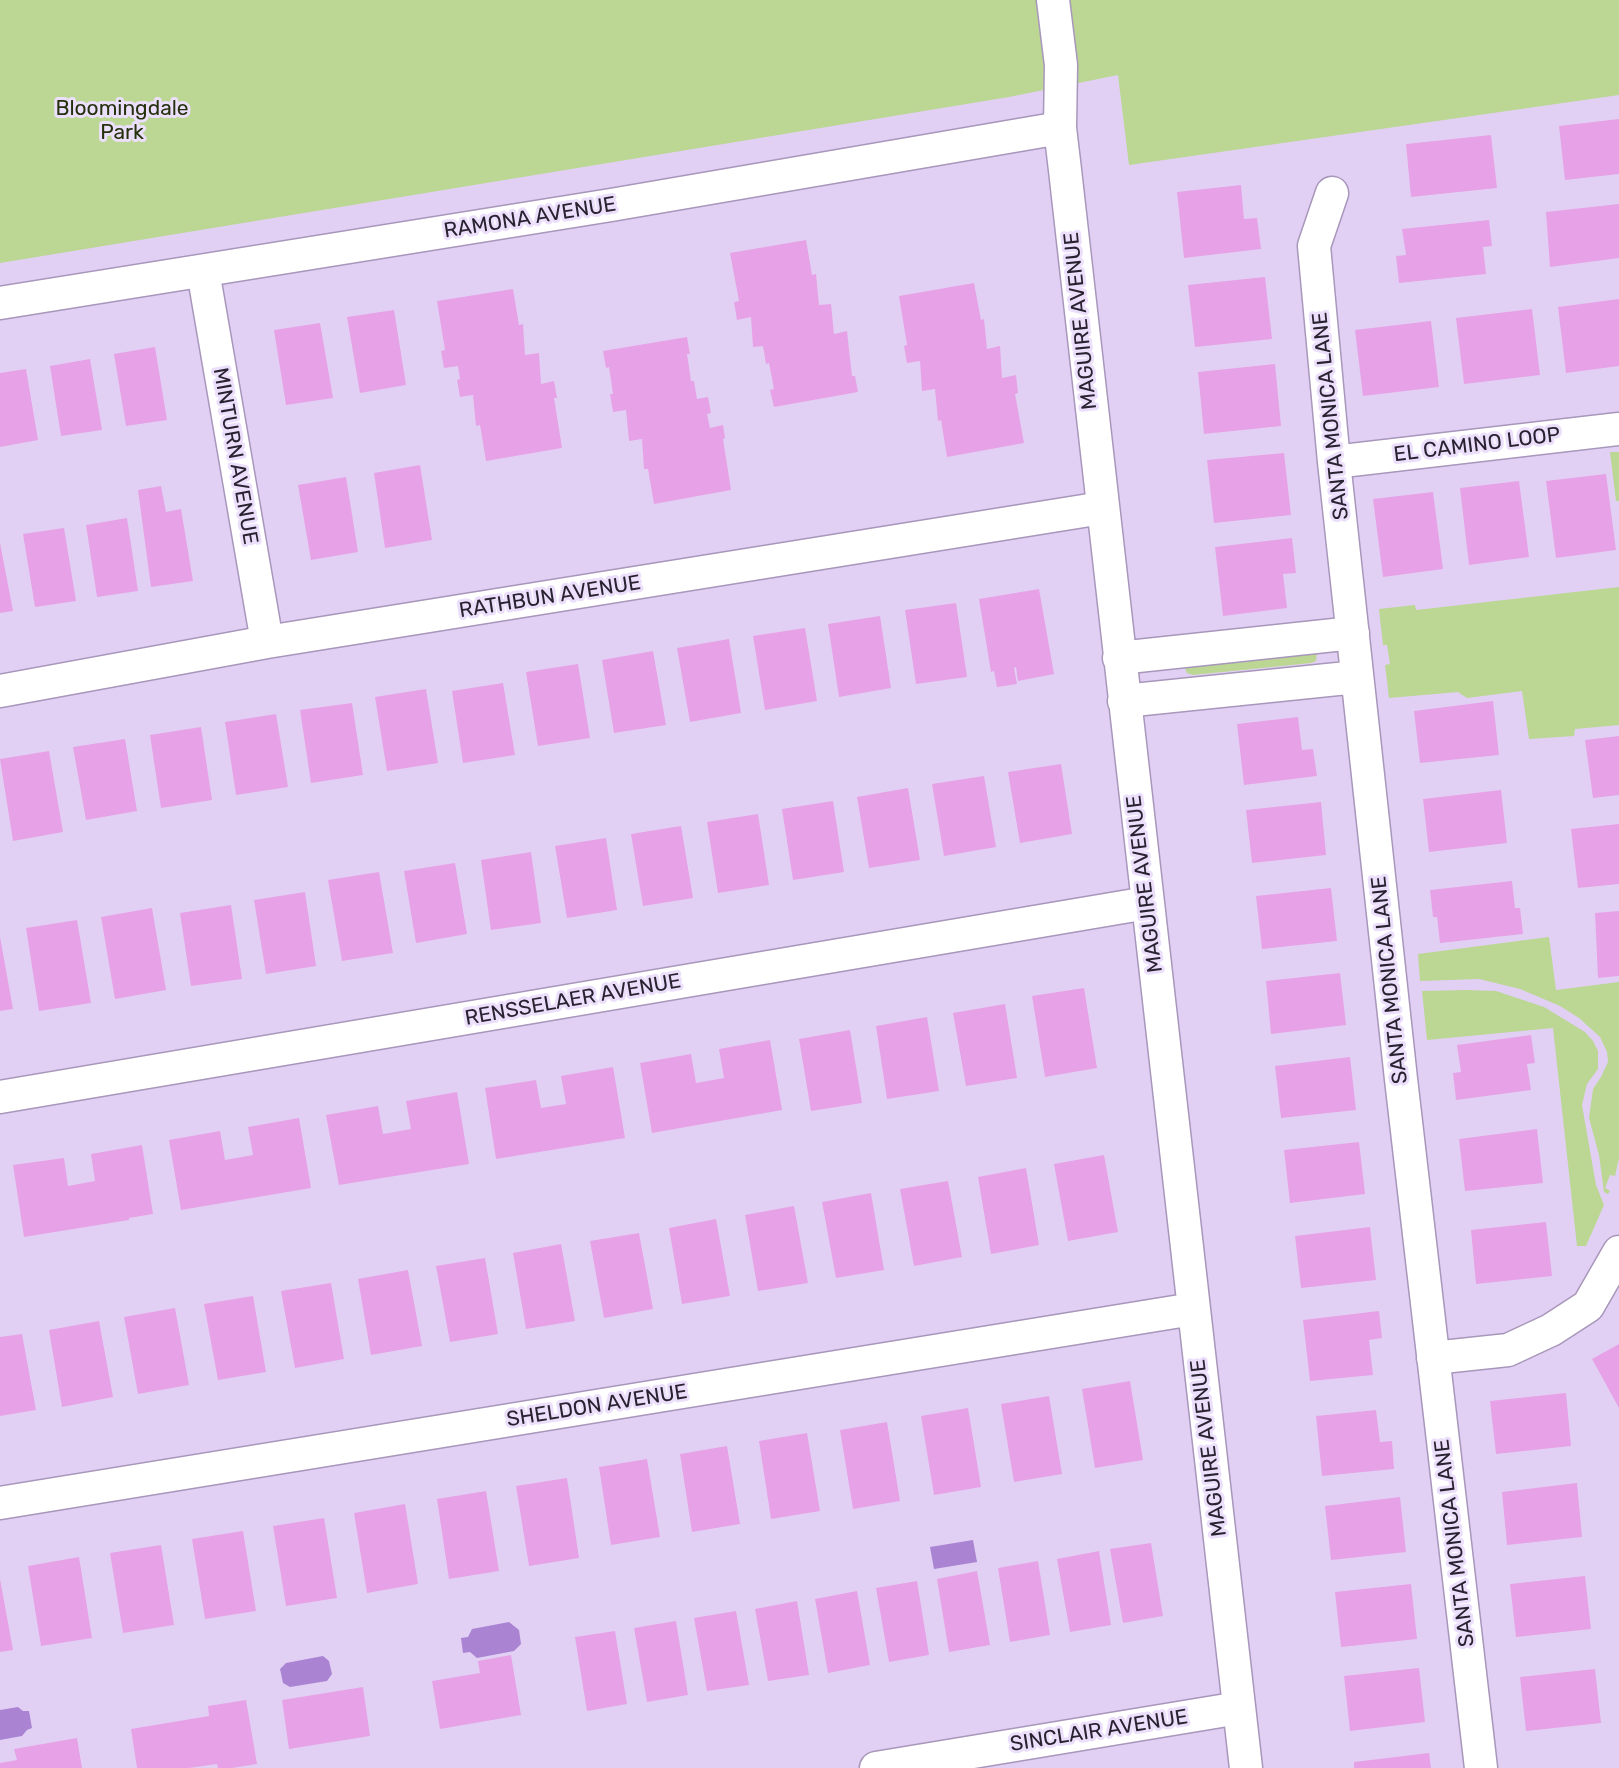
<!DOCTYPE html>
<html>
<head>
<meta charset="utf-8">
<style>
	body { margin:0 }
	canvas { display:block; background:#e1d0f4 }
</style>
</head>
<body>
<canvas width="1619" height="1768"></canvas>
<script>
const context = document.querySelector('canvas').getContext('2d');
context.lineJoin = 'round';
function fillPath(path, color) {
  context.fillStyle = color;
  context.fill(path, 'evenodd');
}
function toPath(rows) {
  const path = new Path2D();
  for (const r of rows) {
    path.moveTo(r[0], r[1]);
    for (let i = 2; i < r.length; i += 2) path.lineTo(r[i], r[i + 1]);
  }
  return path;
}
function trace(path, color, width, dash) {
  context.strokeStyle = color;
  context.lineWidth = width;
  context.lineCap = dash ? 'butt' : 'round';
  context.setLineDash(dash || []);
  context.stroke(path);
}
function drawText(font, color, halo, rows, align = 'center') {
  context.font = font + ' Rubik,sans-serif';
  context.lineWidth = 6;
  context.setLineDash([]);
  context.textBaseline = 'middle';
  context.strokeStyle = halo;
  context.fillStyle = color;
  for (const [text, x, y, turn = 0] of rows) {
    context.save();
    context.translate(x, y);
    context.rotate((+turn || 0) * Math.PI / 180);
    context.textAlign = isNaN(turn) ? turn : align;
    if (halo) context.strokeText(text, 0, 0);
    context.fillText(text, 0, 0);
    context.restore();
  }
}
fillPath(toPath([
	[0,0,1619,0,1619,95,1129,165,1118,75,1009,97,0,263],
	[1610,452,1619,452,1619,501,1616,501],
	[1619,587,1619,725,1575,729,1574,736,1529,739,1522,691,1467,698,1458,692,1389,698,1385,665,1390,664,1387,645,1383,645,1379,609,1415,605,1416,610],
	[1317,653,1316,661,1311,663,1193,675,1187,673,1185,668,1187,663],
	[1549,937,1556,990,1619,982,1619,1158,1615,1176,1610,1175,1605,1188,1610,1191,1608,1194,1604,1192,1599,1155,1589,1118,1593,1089,1601,1077,1608,1062,1607,1052,1600,1037,1579,1018,1560,1006,1520,989,1479,979,1420,981,1418,954],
	[1466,990,1496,991,1544,1007,1585,1032,1593,1041,1598,1051,1598,1069,1587,1084,1582,1105,1596,1185,1604,1205,1586,1246,1577,1246,1553,1028,1427,1040,1422,991]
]), '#bbd793');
fillPath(toPath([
	[973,1540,977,1562,934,1569,930,1547],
	[509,1622,519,1630,521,1644,514,1651,477,1658,470,1652,463,1653,461,1638,468,1637,472,1629],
	[323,1656,329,1661,332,1674,327,1681,290,1687,283,1683,280,1669,286,1663],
	[18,1707,23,1711,29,1711,32,1728,27,1730,22,1736,0,1740,0,1710]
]), '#ab83d3');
fillPath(toPath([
	[1619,119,1619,174,1565,180,1559,126],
	[1491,135,1497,188,1411,197,1406,144],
	[1241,185,1244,219,1257,218,1261,249,1184,258,1177,192],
	[1619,204,1619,258,1550,267,1546,212],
	[1489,220,1492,246,1483,247,1486,274,1399,283,1396,256,1406,255,1402,229],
	[806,240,812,275,816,274,819,305,831,304,834,334,847,331,852,376,855,376,858,392,774,407,770,390,774,389,769,363,766,364,763,346,753,347,751,317,737,320,734,302,739,301,730,253],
	[1265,277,1272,339,1195,347,1188,285],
	[974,283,981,320,984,319,987,349,1000,346,1002,378,1016,375,1018,393,1015,394,1024,443,947,457,941,420,938,421,935,389,922,391,920,361,907,363,904,346,907,345,899,296],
	[513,289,519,325,523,324,525,355,539,353,541,384,554,381,557,398,554,398,562,448,486,461,480,425,476,426,473,395,460,397,457,380,460,379,458,366,444,368,441,351,445,350,437,301],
	[1619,299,1619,366,1566,373,1558,307],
	[1532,309,1540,375,1464,384,1456,318],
	[394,310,406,385,360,393,347,317],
	[1431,321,1439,387,1363,396,1355,330],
	[320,323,333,398,286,405,274,330],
	[687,337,690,354,687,354,689,367,691,381,694,381,697,399,708,397,711,413,707,414,710,428,723,425,725,438,723,439,731,490,654,504,648,469,644,469,642,439,629,441,626,410,613,412,610,394,613,394,609,367,606,368,603,351],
	[155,347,167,420,126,426,114,354],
	[90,359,102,430,61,436,50,366],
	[1275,364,1281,426,1204,434,1198,372],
	[26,369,38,440,0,447,0,373],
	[1284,453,1291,515,1214,523,1207,460],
	[420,465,432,540,385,548,374,473],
	[1606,474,1616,550,1556,558,1546,481],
	[346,477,358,552,311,560,298,485],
	[1519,481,1529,557,1469,565,1460,488],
	[161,486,166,512,181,509,193,581,151,587,138,490],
	[1433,492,1443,569,1383,577,1373,499],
	[127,518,138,591,97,597,86,525],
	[64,528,76,601,35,607,23,534],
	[1292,538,1296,573,1283,574,1287,608,1223,616,1215,547],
	[0,543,13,611,0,613],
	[1039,589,1054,674,1018,681,1016,667,1014,668,1017,684,997,687,994,671,991,672,979,599],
	[956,603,967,677,916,684,905,610],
	[880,616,891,688,839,697,828,624],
	[805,628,817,701,765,710,753,636],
	[729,639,741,713,690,722,677,648],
	[653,651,666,725,614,733,602,660],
	[578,664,590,738,538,746,526,672],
	[503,683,515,755,463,763,452,691],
	[426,689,438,763,387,771,375,697],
	[1493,701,1499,755,1420,763,1414,711],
	[352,703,363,775,311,783,300,710],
	[276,714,288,787,236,795,225,722],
	[1298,717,1302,750,1313,749,1317,776,1244,785,1237,724],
	[201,727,212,800,161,808,150,735],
	[1619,736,1619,795,1593,798,1585,740],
	[125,739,137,811,86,820,73,747],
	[49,751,63,832,13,841,0,759],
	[1061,764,1072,834,1020,843,1008,772],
	[984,776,996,847,944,856,932,784],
	[908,788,920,860,869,868,857,797],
	[1501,790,1507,843,1429,852,1423,799],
	[833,801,844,872,793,880,782,809],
	[1321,802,1326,855,1252,863,1246,810],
	[758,814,769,885,718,893,707,822],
	[1619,824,1619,884,1578,888,1571,829],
	[681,826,693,898,643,906,631,834],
	[606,838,617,910,567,918,555,846],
	[531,852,541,923,491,930,481,860],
	[455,863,467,934,416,943,404,871],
	[379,872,393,953,342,961,328,880],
	[1512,881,1515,908,1520,908,1523,934,1440,943,1437,917,1433,917,1430,890],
	[1331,888,1337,941,1262,949,1256,896],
	[305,892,316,966,266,974,254,900],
	[231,905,242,979,191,986,180,913],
	[152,908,166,990,115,999,101,917],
	[1619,911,1619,976,1598,978,1595,913],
	[77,920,91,1003,39,1011,26,928],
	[0,937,13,1009,0,1011],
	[1340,973,1346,1025,1271,1034,1266,981],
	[1084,988,1097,1068,1045,1077,1032,996],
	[1005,1004,1017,1078,966,1086,953,1013],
	[927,1017,939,1091,887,1099,876,1026],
	[850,1030,862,1103,811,1111,799,1039],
	[1531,1035,1535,1063,1527,1064,1531,1090,1456,1100,1453,1073,1461,1072,1457,1045],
	[770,1040,782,1110,652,1133,640,1063,691,1054,696,1083,724,1078,719,1049],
	[1350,1057,1356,1110,1281,1118,1275,1066],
	[613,1067,625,1138,496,1159,485,1088,536,1080,541,1108,566,1104,561,1076],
	[457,1092,469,1164,339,1185,326,1115,378,1106,383,1134,411,1129,406,1101],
	[299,1118,311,1188,181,1210,169,1140,220,1131,225,1160,253,1155,248,1127],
	[1537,1129,1543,1183,1465,1191,1459,1139],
	[1359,1142,1365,1194,1290,1203,1284,1150],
	[142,1145,153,1214,129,1218,129,1220,24,1237,13,1165,64,1158,68,1186,95,1181,91,1154],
	[1104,1155,1118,1232,1068,1241,1054,1164],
	[1026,1168,1039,1245,991,1254,978,1177],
	[948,1181,962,1257,914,1266,900,1189],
	[871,1193,884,1270,836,1278,822,1202],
	[794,1206,808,1283,758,1291,745,1215],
	[716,1219,730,1296,682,1304,669,1228],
	[1546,1222,1552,1276,1476,1284,1471,1230],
	[1370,1227,1376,1280,1301,1288,1295,1236],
	[639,1233,653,1309,604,1318,590,1241],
	[561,1244,575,1321,526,1329,513,1253],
	[485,1258,498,1334,450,1342,436,1266],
	[408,1270,422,1346,371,1355,358,1279],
	[331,1283,344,1359,295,1368,281,1291],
	[253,1296,266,1372,218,1380,204,1304],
	[175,1308,189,1385,138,1394,124,1317],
	[1379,1311,1382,1338,1369,1340,1373,1375,1310,1381,1303,1320],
	[99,1321,113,1397,62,1407,49,1330],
	[22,1334,36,1410,0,1416,0,1337],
	[1619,1344,1619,1408,1592,1359],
	[1130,1381,1143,1460,1095,1468,1082,1389],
	[1566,1393,1571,1446,1496,1454,1490,1401],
	[1049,1396,1062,1474,1014,1482,1001,1404],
	[968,1408,981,1487,934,1495,921,1416],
	[1376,1410,1380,1442,1392,1441,1394,1469,1322,1476,1316,1416],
	[887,1422,900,1501,853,1509,840,1430],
	[807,1433,820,1511,771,1519,759,1441],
	[727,1446,740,1524,692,1532,680,1454],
	[647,1459,660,1537,611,1545,599,1467],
	[567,1478,579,1558,529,1566,516,1486],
	[1577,1483,1582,1537,1507,1545,1502,1492],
	[486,1491,499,1571,449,1579,437,1499],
	[1400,1497,1406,1552,1331,1560,1325,1506],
	[405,1504,418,1584,367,1593,354,1513],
	[324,1518,337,1598,286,1606,273,1526],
	[243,1531,256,1611,205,1619,192,1539],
	[1151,1543,1163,1616,1123,1623,1110,1549],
	[161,1545,174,1625,123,1633,110,1553],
	[1099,1551,1111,1625,1070,1632,1057,1559],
	[79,1557,92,1638,41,1646,28,1566],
	[1038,1561,1050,1635,1010,1642,998,1568],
	[977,1571,990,1645,949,1652,937,1579],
	[1585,1576,1591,1629,1516,1637,1510,1584],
	[0,1579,13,1650,0,1652],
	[917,1581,929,1655,889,1662,876,1588],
	[1411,1584,1417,1639,1341,1647,1335,1592],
	[857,1591,870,1665,828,1673,815,1599],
	[797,1601,809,1675,768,1681,755,1609],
	[736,1611,749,1685,707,1691,694,1618],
	[676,1621,688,1695,647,1702,634,1628],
	[615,1631,627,1704,587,1711,575,1637],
	[511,1655,521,1715,440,1729,432,1681,480,1673,478,1661],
	[1419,1668,1425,1722,1350,1731,1344,1676],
	[1595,1669,1601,1723,1526,1731,1520,1677],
	[363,1687,370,1736,289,1749,282,1700],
	[246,1700,257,1764,232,1768,218,1768,217,1764,189,1768,137,1768,131,1729,209,1716,208,1706],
	[77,1738,82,1768,0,1768,0,1763,17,1760,14,1749],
	[1429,1753,1431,1768,1354,1768,1354,1762]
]), '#e7a2e7');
const street = toPath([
	[1053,0,1061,65,1060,128,1065,170,1246,1768],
	[1332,193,1314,246,1334,462,1401,1079,1481,1768],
	[203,271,267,642],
	[0,303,611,205,1060,128],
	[1334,462,1619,429],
	[1119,658,1353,633],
	[0,691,267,642,1102,508],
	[1124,701,1357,677],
	[0,1097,1147,903],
	[1433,1358,1508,1350,1551,1330,1588,1306,1619,1252],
	[0,1503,1193,1309],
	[876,1768,1239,1708]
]);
trace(street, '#a897ba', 35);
trace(street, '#fff', 32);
drawText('21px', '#24310c', '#ecdffc', [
	["Bloomingdale",122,109],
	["Park",122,133]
]);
drawText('21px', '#292230', '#ecdffc', [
	["RAMONA AVENUE",530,218,-9],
	["MAGUIRE AVENUE",1081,321,-96],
	["SANTA MONICA LANE",1331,416,-96],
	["EL CAMINO LOOP",1477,445,-7],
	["MINTURN AVENUE",235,456,80],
	["RATHBUN AVENUE",550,597,-9],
	["MAGUIRE AVENUE",1145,884,-97],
	["SANTA MONICA LANE",1390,980,-96],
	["RENSSELAER AVENUE",573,1000,-10],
	["SHELDON AVENUE",597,1406,-9],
	["MAGUIRE AVENUE",1209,1448,-97],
	["SANTA MONICA LANE",1455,1543,-97],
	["SINCLAIR AVENUE",1099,1731,-9]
]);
</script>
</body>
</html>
